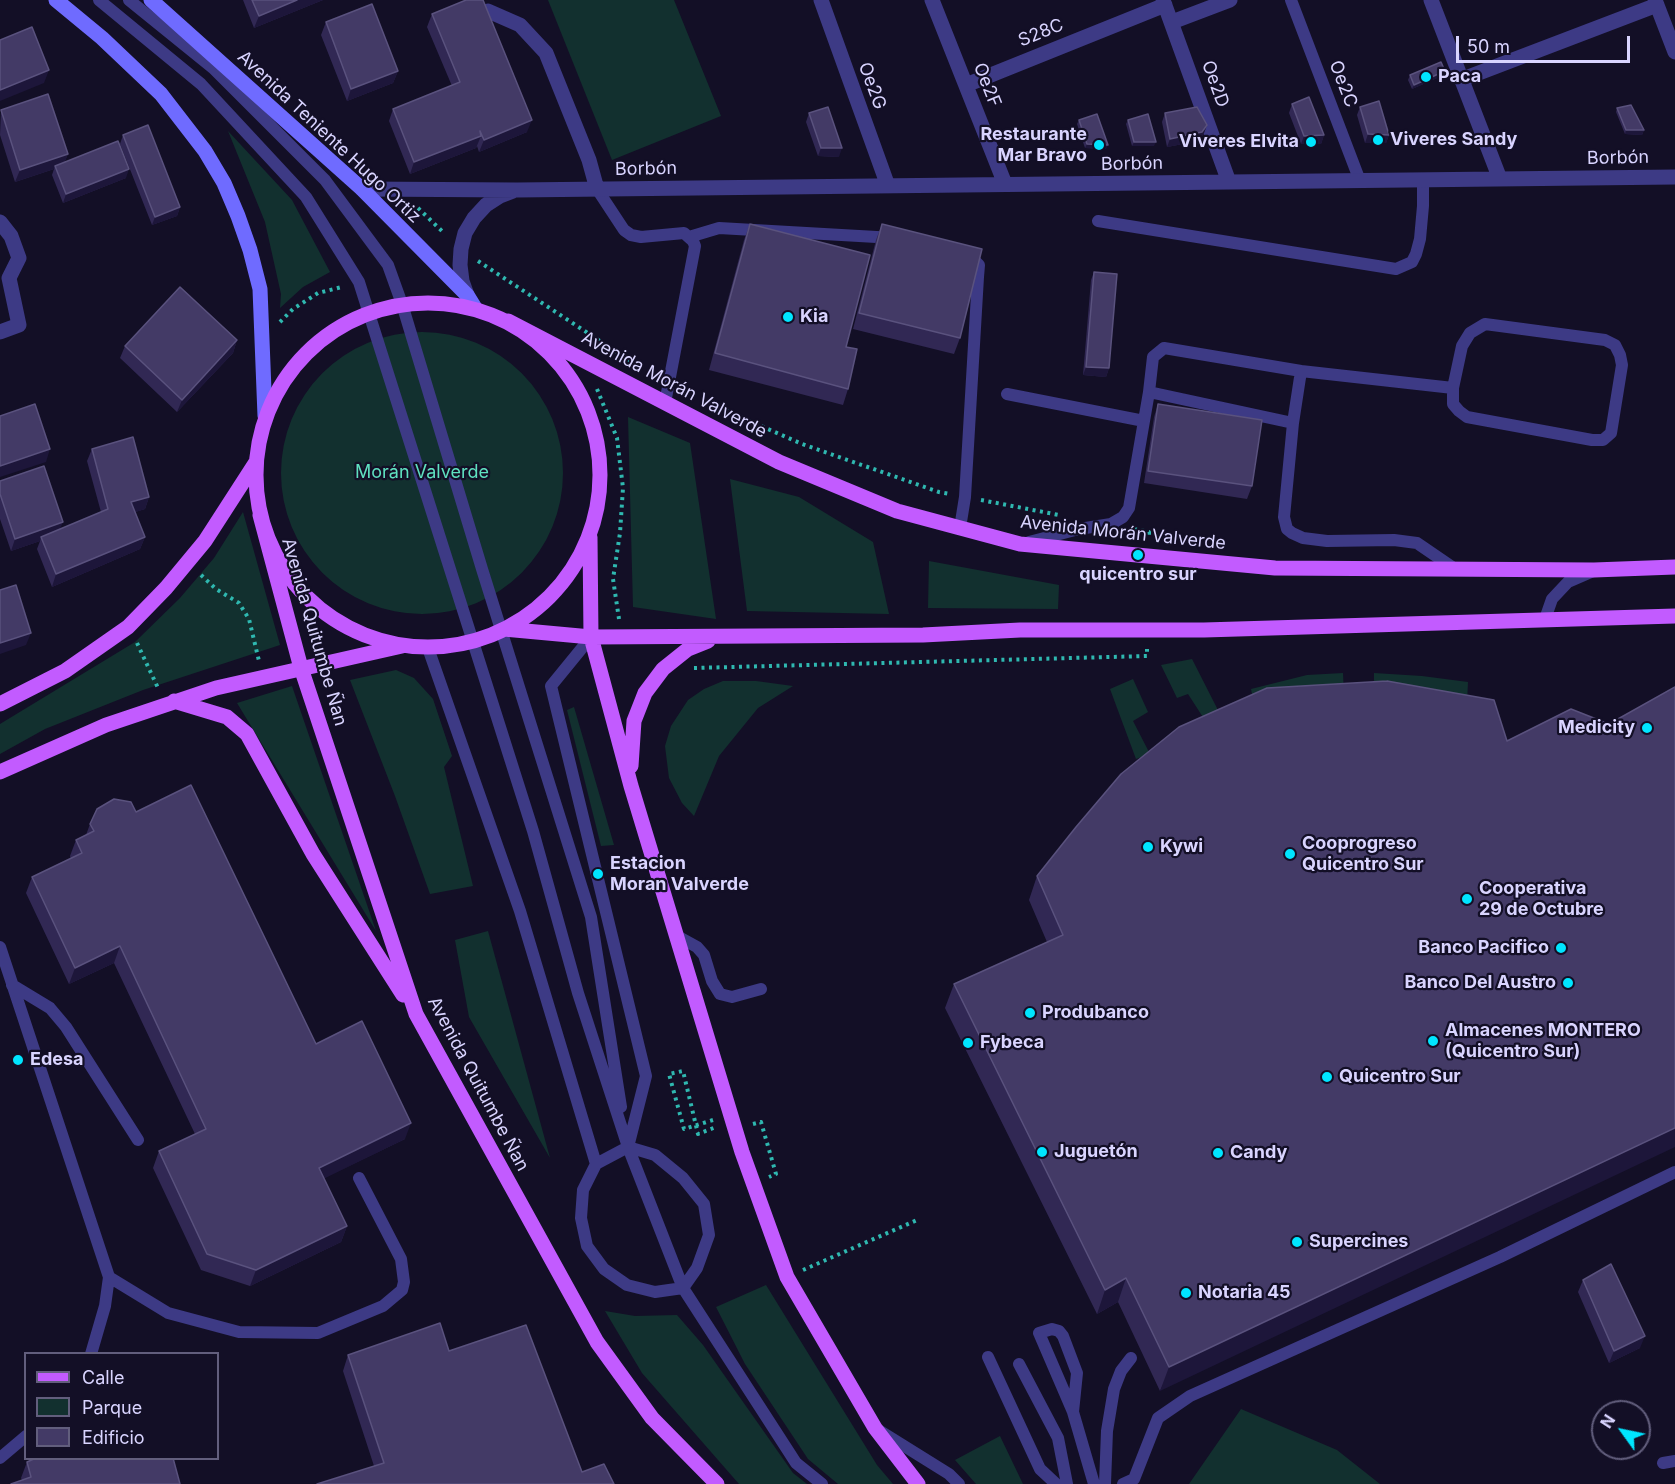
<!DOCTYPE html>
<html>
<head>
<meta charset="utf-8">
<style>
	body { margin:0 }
	#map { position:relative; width:1675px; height:1484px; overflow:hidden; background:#130f26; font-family:Inter,sans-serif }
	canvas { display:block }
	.legend { position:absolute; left:24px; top:1352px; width:195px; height:108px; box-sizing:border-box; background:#130f26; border:2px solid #625e7d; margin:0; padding:8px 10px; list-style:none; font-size:18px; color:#d9d4ff }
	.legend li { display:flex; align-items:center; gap:12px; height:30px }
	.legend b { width:30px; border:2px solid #625e7d }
	.north { position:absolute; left:1591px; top:1400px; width:60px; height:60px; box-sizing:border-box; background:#130f26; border:2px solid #625e7d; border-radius:50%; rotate:303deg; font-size:16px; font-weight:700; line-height:24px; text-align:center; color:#d9d4ff }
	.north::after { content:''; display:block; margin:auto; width:21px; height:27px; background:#00e5ff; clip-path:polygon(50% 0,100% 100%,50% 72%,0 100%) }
	.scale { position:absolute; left:1456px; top:36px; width:174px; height:27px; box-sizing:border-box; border:3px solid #d9d4ff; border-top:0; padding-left:8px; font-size:18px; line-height:21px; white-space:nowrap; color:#d9d4ff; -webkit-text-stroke:4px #130f26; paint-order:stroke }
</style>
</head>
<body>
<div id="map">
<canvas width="1675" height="1484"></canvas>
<ul class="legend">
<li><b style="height:8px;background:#c25bff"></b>Calle</li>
<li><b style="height:16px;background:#12302f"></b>Parque</li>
<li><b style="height:16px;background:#433a66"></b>Edificio</li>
</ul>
<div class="north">N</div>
<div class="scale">50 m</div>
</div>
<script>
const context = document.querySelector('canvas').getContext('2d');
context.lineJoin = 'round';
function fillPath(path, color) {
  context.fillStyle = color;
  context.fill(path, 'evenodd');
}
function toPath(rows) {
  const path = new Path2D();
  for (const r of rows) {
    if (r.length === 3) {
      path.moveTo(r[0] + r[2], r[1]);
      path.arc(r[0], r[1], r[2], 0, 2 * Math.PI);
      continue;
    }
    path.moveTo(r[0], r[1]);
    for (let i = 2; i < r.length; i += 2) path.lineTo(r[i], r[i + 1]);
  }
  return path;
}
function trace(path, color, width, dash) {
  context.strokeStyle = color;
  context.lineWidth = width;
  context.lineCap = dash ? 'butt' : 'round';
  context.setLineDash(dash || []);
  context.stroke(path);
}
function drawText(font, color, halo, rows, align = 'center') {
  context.font = font + ' Inter,sans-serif';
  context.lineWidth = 4.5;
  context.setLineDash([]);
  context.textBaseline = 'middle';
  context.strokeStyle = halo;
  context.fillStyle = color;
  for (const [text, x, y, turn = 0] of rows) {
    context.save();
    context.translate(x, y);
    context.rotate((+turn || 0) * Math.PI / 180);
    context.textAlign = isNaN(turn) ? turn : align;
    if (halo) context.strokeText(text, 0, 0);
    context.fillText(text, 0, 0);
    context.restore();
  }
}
fillPath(toPath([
	[548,0,674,0,721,116,612,160],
	[228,131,292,200,330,272,303,287,280,308,281,294,265,222],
	[422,473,141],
	[628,417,690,443,716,619,633,607],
	[730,479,799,497,873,542,889,614,747,611],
	[243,512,280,645,143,690,45,729,0,754,0,724,135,642,180,598,214,558],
	[929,561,1059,585,1058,609,928,608],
	[1192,659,1221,716,1208,725,1188,694,1177,698,1161,665],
	[396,670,414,678,433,699,452,756,444,767,473,886,430,894,395,796,350,680],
	[1343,673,1344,696,1255,709,1251,689,1307,675],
	[1374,673,1422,676,1468,682,1467,703,1374,695],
	[1133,679,1148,712,1133,721,1150,754,1136,759,1110,689],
	[723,681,756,681,793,686,758,708,719,756,694,816,682,803,669,778,665,746,671,726,688,700,704,689],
	[292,686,376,931,237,703],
	[574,707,614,845,601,846,567,710],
	[488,931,550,1158,469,1017,455,940],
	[766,1285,877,1465,893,1484,838,1484,808,1459,745,1364,716,1307],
	[605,1311,635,1316,677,1315,703,1345,793,1473,807,1484,739,1484,642,1373],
	[1241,1409,1337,1450,1380,1484,1189,1484],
	[1000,1436,1023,1484,976,1484,955,1460]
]), '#12302f');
trace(toPath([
	[418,208,445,234],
	[478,261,635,364],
	[280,322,293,309,318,293,342,287],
	[597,389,617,438,623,488,620,533,613,579,619,619],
	[727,411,802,444,939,492,950,494],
	[981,500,1059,515],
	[1134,529,1149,532,1149,539],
	[201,575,216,589,239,603,249,619,259,661],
	[137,643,158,688],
	[694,668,1147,656,1147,649],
	[713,1120,684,1129,669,1074,683,1071,698,1134,716,1127],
	[753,1124,761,1122,776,1174,769,1177],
	[803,1270,917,1220]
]), '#2fb8b0', 4, [3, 4.5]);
trace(toPath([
	[99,0,201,84,306,197,359,282,533,831,578,993,628,1147,683,1288,796,1463,822,1484],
	[129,0,213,68,325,180,388,265,402,304,482,569,591,917,621,1107],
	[1291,0,1360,181],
	[597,189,624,230,631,235,641,237,684,233,693,241,695,246,665,403],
	[1098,221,1396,269,1412,262,1416,254,1420,239,1423,206,1423,180],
	[689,237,719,228,894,238],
	[1485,324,1605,340,1615,345,1620,355,1622,365,1611,433,1603,440,1592,440,1467,417,1459,411,1453,404,1453,388,1462,346,1470,333,1485,324],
	[1301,371,1453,388],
	[1149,392,1153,357,1164,348,1301,371,1293,423],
	[1007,394,1144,421],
	[960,528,965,497,978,277,979,265,969,255],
	[1029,542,1079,529,1111,524,1123,517,1129,508,1149,392,1293,423,1284,517,1287,529,1292,533,1303,538,1327,541,1394,540,1417,543,1455,569],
	[1545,619,1552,599,1568,582,1591,572],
	[591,637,551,686,646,1076,628,1147,596,1164,583,1190,581,1218,587,1246,604,1269,627,1285,655,1292,683,1288,697,1268,709,1235,704,1204,683,1178,655,1155,628,1147],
	[428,648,520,911,596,1164],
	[677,936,697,947,704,955,712,981,720,994,732,997,761,989],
	[0,947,109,1277,105,1306,91,1354],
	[12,985,50,1008,66,1027,138,1140],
	[109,1277,168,1313,239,1332,318,1333,383,1306,402,1290,404,1282,401,1259,359,1178],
	[988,1357,1040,1469,1056,1484],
	[1019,1364,1058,1438,1067,1484],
	[1073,1412,1077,1373,1063,1336,1059,1331,1052,1329,1039,1333,1073,1412,1094,1484],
	[880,1431,949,1474,959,1484],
	[0,1458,26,1436],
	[1663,1463,1675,1461],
	[1105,1484,1107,1431,1114,1389,1121,1371,1131,1358],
	[1123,1484,1134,1479,1158,1418,1190,1396,1500,1257,1675,1172]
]), '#3d3a85', 12);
trace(toPath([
	[821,0,888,186],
	[932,0,1005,184],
	[1163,0,1229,182],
	[1431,0,1500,179],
	[1655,0,1675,52],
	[488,11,520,25,546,53,589,160,597,189],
	[1172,22,1230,0],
	[1463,79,1657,5],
	[966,85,1165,5],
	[362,189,517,190,1675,177],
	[0,222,11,236,19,258,9,278],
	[467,295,462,281,460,265,461,249,465,233,474,218,486,205,500,196,513,191],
	[0,332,19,325,9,278]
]), '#3d3a85', 15);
trace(toPath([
	[56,0,102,38,161,94,205,151,224,183,238,216,250,250,260,289,265,416],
	[151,0,362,189,467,295,475,308]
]), '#6f6bff', 15);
trace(toPath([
	[428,475,172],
	[508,321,779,462,897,511,1020,544,1275,568,1594,570,1675,567],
	[260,515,301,668,416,1014,597,1342,652,1418,717,1484],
	[590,537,591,637,631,786,742,1152,787,1277,875,1428,918,1484],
	[504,629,591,637,923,635,1020,630,1204,630,1675,616],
	[174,701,227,717,247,734,313,854,403,995],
	[0,704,65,671,128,627,166,588,205,541,256,462],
	[631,766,634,721,645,693,663,669,688,649,708,641],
	[0,772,106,725,216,688,402,646]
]), '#c25bff', 15);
fillPath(toPath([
	[243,0,323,0,254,28],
	[432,14,527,132,479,152,477,146,476,148,410,174,389,121,393,109,452,86,427,27],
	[326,22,398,71,393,83,347,101,321,35],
	[1410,75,1444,75,1412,89,1408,80],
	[1292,104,1324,135,1321,144,1301,144,1289,113],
	[1360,107,1389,135,1386,143,1365,143,1357,115],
	[1617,108,1644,130,1642,135,1625,134,1616,112],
	[1,110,68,154,64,163,126,178,63,203,52,175,54,169,15,182,0,135],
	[809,113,839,157,818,156,806,122],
	[1165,113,1207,125,1204,133,1199,141,1167,147,1162,122],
	[1079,120,1106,149,1085,148,1077,124],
	[1128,120,1154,146,1132,146,1126,124],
	[123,135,180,207,177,216,152,225,120,144],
	[750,224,848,389,843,405,709,370,744,240],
	[882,224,960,338,954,354,853,329,876,240],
	[1094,272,1109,368,1106,377,1083,375,1091,280],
	[237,340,233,353,177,412,120,358,125,346],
	[1158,404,1252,486,1247,499,1144,483,1154,417],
	[92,449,149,497,145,509,135,512,145,537,140,549,52,587,37,549,40,541,11,551,0,519,0,481,60,529,101,512,87,461],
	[1494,700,1160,1391,1118,1302,1097,1314,945,1008,954,984,1047,942,1029,900,1037,876],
	[136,812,316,1044,405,1139,324,1178,347,1226,341,1242,250,1286,201,1270,153,1168,159,1151,195,1134,114,963,69,984,26,893,32,877,71,859,70,856,76,840,86,835,90,824],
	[1583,1280,1640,1348,1609,1363,1578,1292],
	[449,1351,582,1472,374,1466,343,1371,348,1355],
	[27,1462,180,1484,22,1480,21,1478]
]), '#312854');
fillPath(toPath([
	[297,0,323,0,254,28,259,16],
	[49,70,44,83,0,101,0,90],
	[398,71,393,83,347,101,351,89],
	[1445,71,1444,75,1412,89,1414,85],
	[532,120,527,132,479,152,484,140],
	[1207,125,1204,133,1199,141,1167,147,1170,139],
	[1626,130,1644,130,1642,135,1625,134],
	[1368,134,1389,135,1386,143,1365,143],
	[1324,135,1321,144,1301,144,1304,136],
	[481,136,476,148,410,174,414,162],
	[1134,142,1156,142,1154,146,1132,146],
	[1087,144,1108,145,1106,149,1085,148],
	[821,148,842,148,839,157,818,156],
	[68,154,63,166,55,166,54,169,15,182,20,170],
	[129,169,126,178,63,203,66,194],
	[180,207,177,216,152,225,155,217],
	[237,340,233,353,177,412,182,400],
	[1086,367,1109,368,1106,377,1083,375],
	[50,449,46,462,0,477,0,466],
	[149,497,145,509,126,515,131,502],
	[63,522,58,534,41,537,40,541,11,551,15,539],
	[145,537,140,549,52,587,56,574],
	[31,633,26,645,0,654,0,643],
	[120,946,114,963,69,984,75,968],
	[411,1123,405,1139,313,1184,319,1168],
	[1675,1128,1675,1147,1160,1391,1169,1367],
	[347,1226,341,1242,250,1286,256,1270],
	[1126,1278,1118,1302,1097,1314,1105,1290],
	[1645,1336,1640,1348,1609,1363,1614,1351]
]), '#1d163a');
const building = toPath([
	[252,0,297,0,259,16,252,0],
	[466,0,483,0,532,120,484,140,480,131,481,136,414,162,393,109,460,82,432,14,466,0],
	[372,4,398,71,351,89,326,22,372,4],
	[32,27,49,70,0,90,0,40,32,27],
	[1441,62,1445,71,1414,85,1410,75,1441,62],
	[48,94,68,154,20,170,1,110,48,94],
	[1309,97,1324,135,1304,136,1292,104,1309,97],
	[1379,101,1389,135,1368,134,1360,107,1379,101],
	[1631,105,1644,130,1626,130,1617,108,1631,105],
	[828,107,842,148,821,148,809,113,828,107],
	[1197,107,1207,125,1202,132,1170,139,1165,113,1197,107],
	[1097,114,1108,145,1087,144,1079,120,1097,114],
	[1148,114,1156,142,1134,142,1128,120,1148,114],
	[148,125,180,207,155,217,123,135,148,125],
	[118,141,129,169,66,194,55,166,118,141],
	[750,224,870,255,846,347,857,349,848,389,715,353,750,224],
	[882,224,982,249,960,338,859,313,882,224],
	[1094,272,1117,274,1109,368,1086,367,1094,272],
	[180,287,237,340,182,400,125,346,180,287],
	[35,404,50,449,0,466,0,416,35,404],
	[1158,404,1262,420,1252,486,1148,471,1158,404],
	[133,437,149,497,131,502,145,537,56,574,41,537,108,509,92,449,133,437],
	[44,466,63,522,15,539,0,494,0,481,44,466],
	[16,585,31,633,0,643,0,590,16,585],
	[1387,681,1494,700,1507,741,1571,709,1609,724,1675,687,1675,1128,1169,1367,1126,1278,1105,1290,954,984,1063,935,1037,876,1076,827,1121,774,1179,727,1267,688,1387,681],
	[191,785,316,1044,362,1021,411,1123,319,1168,347,1226,256,1270,207,1254,159,1151,206,1129,120,946,75,968,32,877,82,853,76,840,94,831,90,824,97,809,114,799,131,802,136,812,191,785],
	[1611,1264,1645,1336,1614,1351,1583,1280,1611,1264],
	[440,1323,449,1351,526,1325,582,1472,604,1464,614,1484,317,1484,384,1463,348,1355,440,1323],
	[36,1458,173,1458,180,1484,11,1484,31,1477,27,1462,36,1458]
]);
fillPath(building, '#433a66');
trace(building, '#5a527e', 1.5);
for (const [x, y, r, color] of [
	[1426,77,6,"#00e5ff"],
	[1378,140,6,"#00e5ff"],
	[1311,142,6,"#00e5ff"],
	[1099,145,6,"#00e5ff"],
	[788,317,6,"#00e5ff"],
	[1138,555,6,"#00e5ff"],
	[1647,728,6,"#00e5ff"],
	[1148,847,6,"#00e5ff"],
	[1290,854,6,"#00e5ff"],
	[598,874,6,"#00e5ff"],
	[1467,899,6,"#00e5ff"],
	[1561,948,6,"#00e5ff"],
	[1568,983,6,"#00e5ff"],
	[1030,1013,6,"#00e5ff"],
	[1433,1041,6,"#00e5ff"],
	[968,1043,6,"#00e5ff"],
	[18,1060,6,"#00e5ff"],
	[1327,1077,6,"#00e5ff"],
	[1042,1152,6,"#00e5ff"],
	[1218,1153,6,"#00e5ff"],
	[1297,1242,6,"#00e5ff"],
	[1186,1293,6,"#00e5ff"]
]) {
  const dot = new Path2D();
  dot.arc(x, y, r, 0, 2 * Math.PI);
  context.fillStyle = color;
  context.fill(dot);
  trace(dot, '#130f26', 2);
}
drawText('18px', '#d9d4ff', '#130f26', [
	["S28C",1041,33,-22],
	["Oe2D",1215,84,70],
	["Oe2C",1343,84,69],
	["Oe2F",987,85,68],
	["Oe2G",872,86,70],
	["Avenida Teniente Hugo Ortiz",329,137,43],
	["Borbón",1618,158,-1],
	["Borbón",1132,164,-1],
	["Borbón",646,169,-1],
	["Avenida Morán Valverde",674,385,28],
	["Avenida Morán Valverde",1123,533,6],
	["Avenida Quitumbe Ñan",314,632,74],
	["Avenida Quitumbe Ñan",478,1084,62]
]);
drawText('bold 18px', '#d9d4ff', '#130f26', [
	["Paca",1438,77],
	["Restaurante",1087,135,"right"],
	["Mar Bravo",1087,156,"right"],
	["Viveres Sandy",1390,140],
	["Viveres Elvita",1299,142,"right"],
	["Kia",800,317],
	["quicentro sur",1138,575,"center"],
	["Medicity",1635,728,"right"],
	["Cooprogreso",1302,844],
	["Quicentro Sur",1302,865],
	["Kywi",1160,847],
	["Estacion",610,864],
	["Moran Valverde",610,885],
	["Cooperativa",1479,889],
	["29 de Octubre",1479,910],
	["Banco Pacifico",1549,948,"right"],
	["Banco Del Austro",1556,983,"right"],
	["Produbanco",1042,1013],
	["Almacenes MONTERO",1445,1031],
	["(Quicentro Sur)",1445,1052],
	["Fybeca",980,1043],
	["Edesa",30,1060],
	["Quicentro Sur",1339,1077],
	["Juguetón",1054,1152],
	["Candy",1230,1153],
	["Supercines",1309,1242],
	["Notaria 45",1198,1293]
], 'left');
drawText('18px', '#5fe0c0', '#130f26', [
	["Morán Valverde",422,473]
]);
</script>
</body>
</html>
